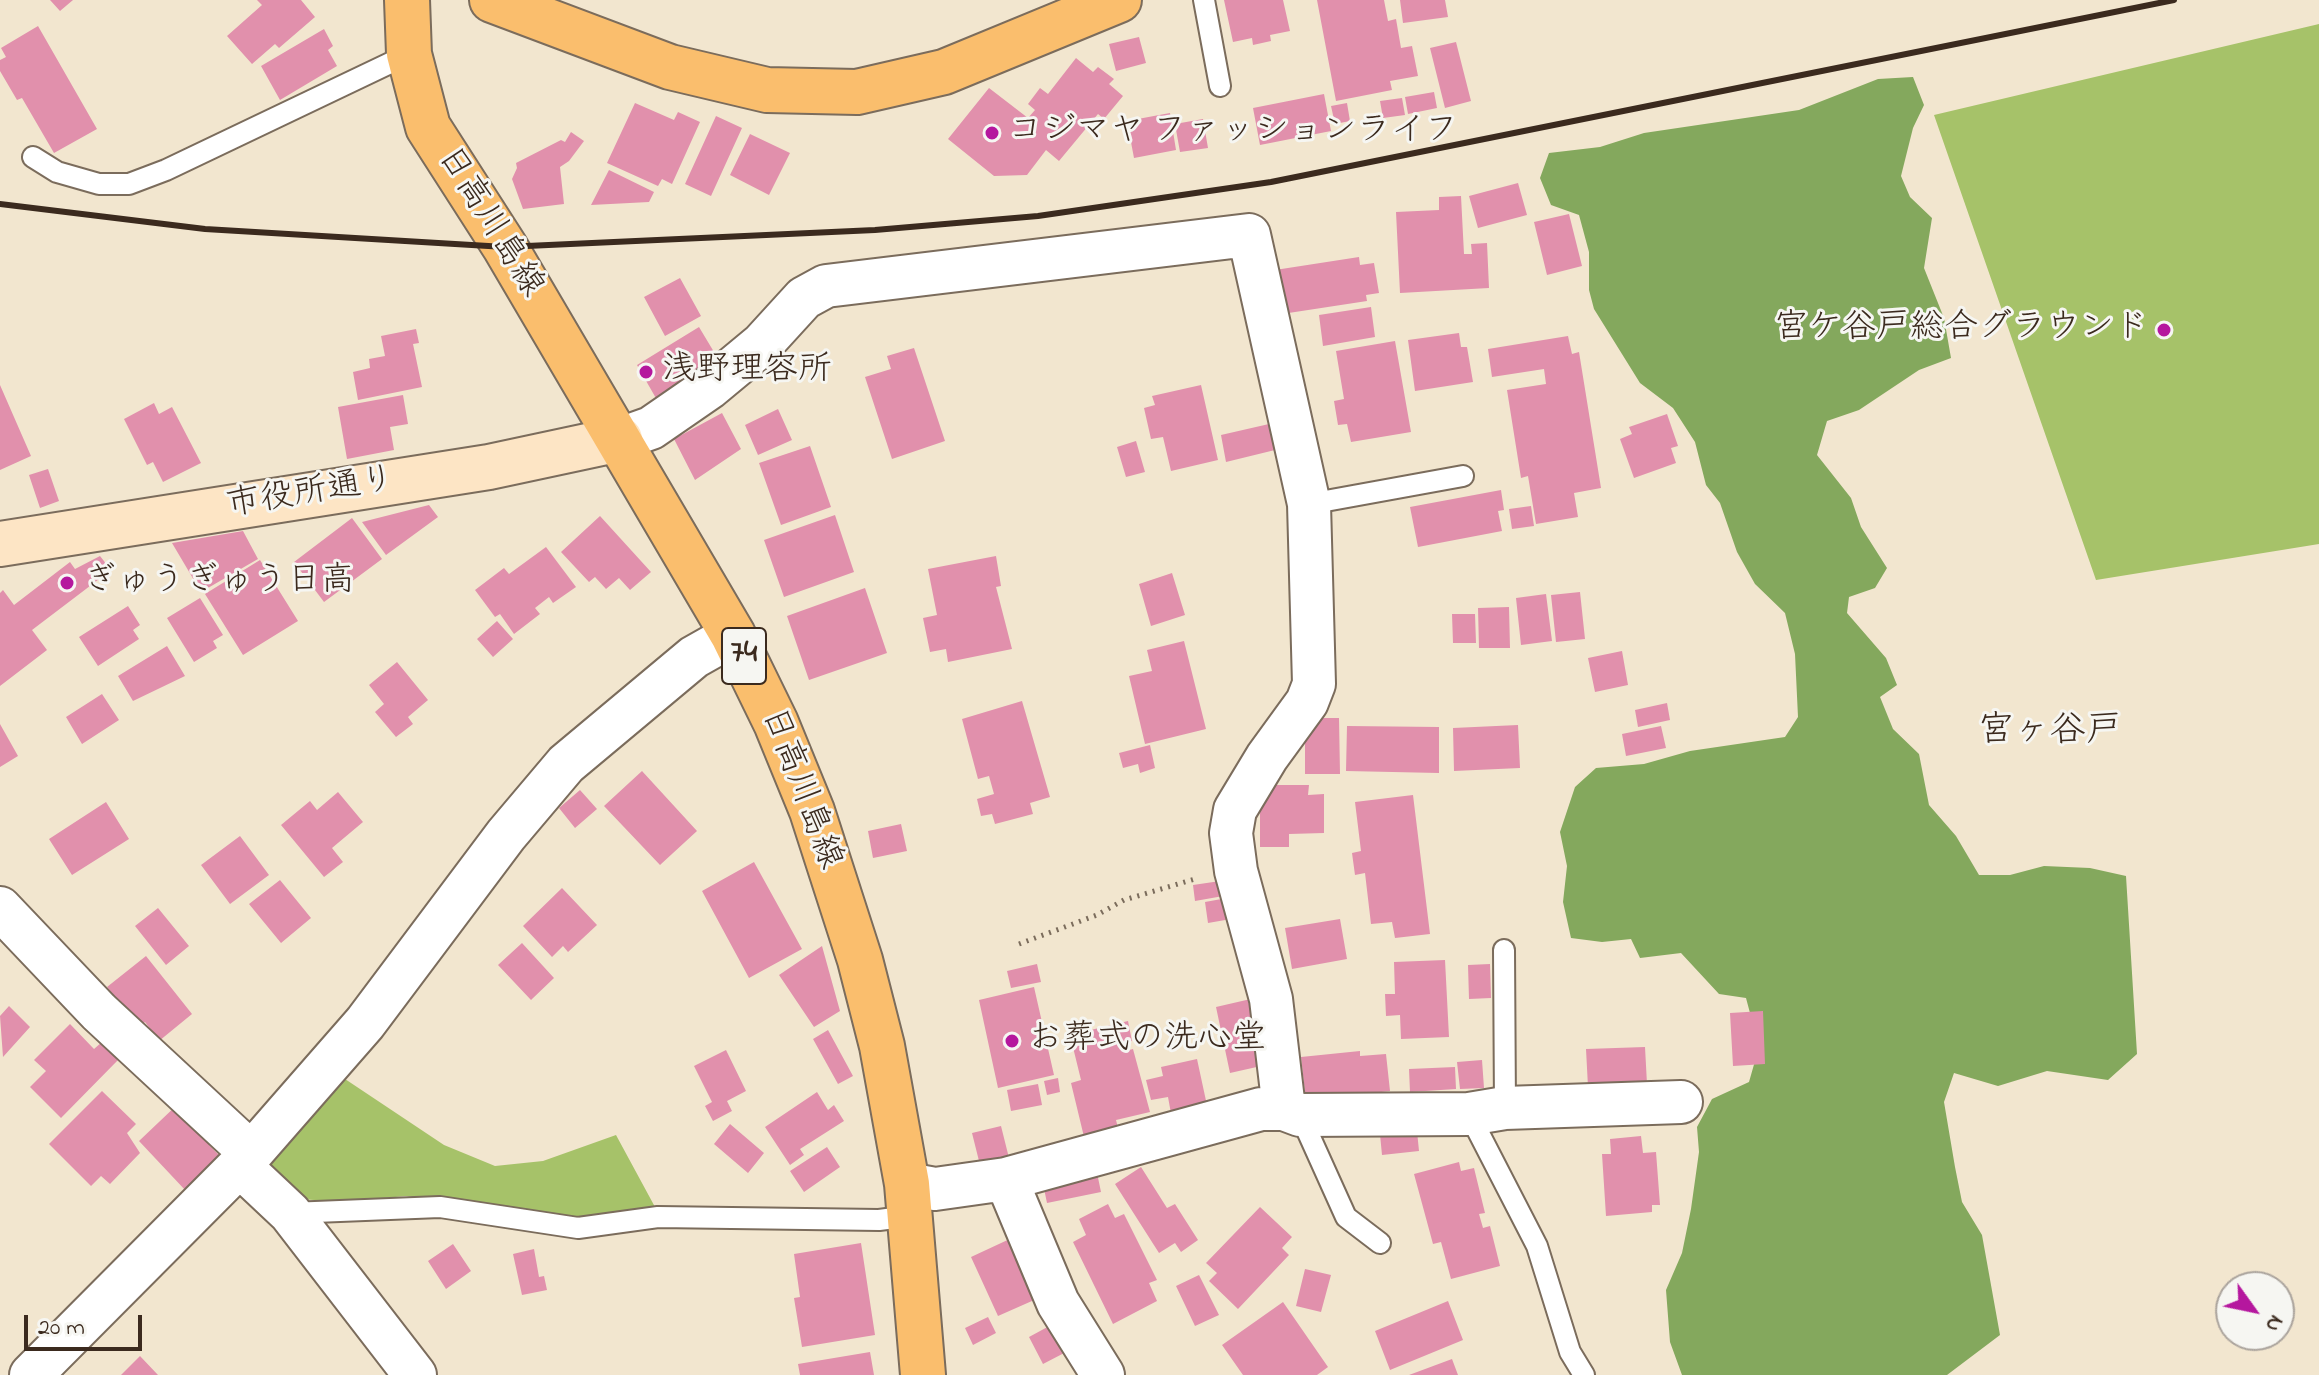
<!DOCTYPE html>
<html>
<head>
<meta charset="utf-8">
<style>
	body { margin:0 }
	#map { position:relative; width:2319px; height:1375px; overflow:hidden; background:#f2e6cf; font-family:"Indie Flower",sans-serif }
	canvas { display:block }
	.north { position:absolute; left:2215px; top:1271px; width:80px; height:80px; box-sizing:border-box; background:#f6f6f2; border:2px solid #aba49d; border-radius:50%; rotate:123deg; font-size:22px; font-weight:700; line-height:32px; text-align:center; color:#3b2a1e }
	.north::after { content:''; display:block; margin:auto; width:28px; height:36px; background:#b5179e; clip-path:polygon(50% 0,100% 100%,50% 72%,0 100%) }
	.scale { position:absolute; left:24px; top:1315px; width:118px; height:36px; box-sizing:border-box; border:4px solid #3b2a1e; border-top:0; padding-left:10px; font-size:24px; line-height:28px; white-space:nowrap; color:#3b2a1e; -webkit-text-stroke:6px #f6f6f2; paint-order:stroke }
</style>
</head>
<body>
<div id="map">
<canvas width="2319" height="1375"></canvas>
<div class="north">N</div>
<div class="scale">20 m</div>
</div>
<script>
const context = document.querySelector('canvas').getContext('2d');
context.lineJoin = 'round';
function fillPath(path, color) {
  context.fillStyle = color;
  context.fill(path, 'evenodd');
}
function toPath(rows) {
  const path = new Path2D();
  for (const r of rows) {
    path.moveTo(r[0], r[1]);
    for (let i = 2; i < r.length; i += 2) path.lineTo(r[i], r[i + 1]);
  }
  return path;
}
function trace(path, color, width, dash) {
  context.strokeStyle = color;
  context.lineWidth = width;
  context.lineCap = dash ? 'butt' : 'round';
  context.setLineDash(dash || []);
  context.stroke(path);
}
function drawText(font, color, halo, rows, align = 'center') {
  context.font = font + ' "Indie Flower","Klee One",sans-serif';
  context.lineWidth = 6;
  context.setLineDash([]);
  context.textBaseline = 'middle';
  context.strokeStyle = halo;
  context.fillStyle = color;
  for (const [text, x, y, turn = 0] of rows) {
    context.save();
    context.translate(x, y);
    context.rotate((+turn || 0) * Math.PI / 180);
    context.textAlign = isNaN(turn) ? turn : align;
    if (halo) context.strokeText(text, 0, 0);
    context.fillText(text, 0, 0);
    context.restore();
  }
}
fillPath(toPath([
	[2319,24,2319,544,2096,580,1934,115],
	[345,1079,444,1145,495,1166,543,1161,616,1135,655,1207,573,1220,406,1196,342,1202,300,1199,266,1164]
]), '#a6c269');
fillPath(toPath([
	[1913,77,1924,105,1913,128,1901,176,1910,197,1932,218,1924,268,1944,318,1951,358,1919,370,1859,410,1827,421,1817,455,1851,498,1861,527,1887,568,1875,588,1849,597,1847,613,1886,658,1897,685,1880,697,1893,729,1919,754,1929,805,1956,836,1979,875,2010,875,2044,866,2090,868,2126,876,2137,1054,2108,1080,2047,1071,1998,1086,1954,1073,1944,1102,1955,1167,1962,1202,1982,1235,2000,1335,1947,1375,1682,1375,1670,1342,1666,1290,1682,1253,1691,1209,1699,1152,1697,1127,1712,1099,1749,1082,1757,1054,1754,1028,1746,998,1719,994,1681,953,1640,958,1631,939,1602,942,1571,938,1563,902,1567,866,1560,832,1575,787,1596,768,1644,764,1690,751,1785,737,1798,717,1795,654,1785,613,1755,584,1737,552,1720,503,1706,485,1695,442,1673,408,1640,383,1594,309,1589,290,1589,252,1579,215,1551,205,1540,178,1549,153,1600,147,1644,133,1799,110,1878,79]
]), '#84a85d');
fillPath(toPath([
	[50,0,73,0,60,11],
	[257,0,301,0,315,17,279,48,275,44,252,64,227,36,262,5],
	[1224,0,1283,0,1290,31,1270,35,1271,41,1253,45,1252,38,1233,42],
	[1317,0,1384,0,1388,21,1396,19,1401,48,1412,46,1418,76,1390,81,1392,90,1336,101],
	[1400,0,1445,0,1448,17,1403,23],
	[38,26,97,129,54,153,22,98,17,100,0,71,0,60,6,57,1,48],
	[324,29,333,46,328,50,337,66,280,100,261,66],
	[1139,37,1146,63,1116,71,1109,44],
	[1456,42,1471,101,1445,108,1430,48],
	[1076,58,1093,72,1098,67,1114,79,1109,84,1123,96,1104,119,1098,114,1059,161,1046,150,1027,175,994,176,948,139,989,88,1028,118,1035,110,1028,104,1040,88,1048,94],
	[1434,92,1437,108,1408,114,1405,97],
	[1324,94,1331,131,1260,145,1253,108],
	[1402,98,1405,115,1383,118,1380,101],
	[635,103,674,120,678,112,700,122,672,184,662,179,658,186,607,163],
	[1347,103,1350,121,1335,124,1331,106],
	[1170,113,1176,150,1134,158,1127,121],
	[716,116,742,128,711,196,685,184],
	[1203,119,1208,148,1180,152,1175,124],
	[571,132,584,141,569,161,560,167,564,204,523,209,512,179,517,168,516,163,561,140,565,142],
	[750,134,790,153,769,195,730,175],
	[609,170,654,192,649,202,591,205],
	[1518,183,1527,215,1478,228,1469,196],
	[1461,196,1464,254,1472,254,1471,244,1487,243,1489,288,1400,293,1396,212,1439,210,1439,197],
	[1569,214,1582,266,1547,275,1534,222],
	[1359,257,1360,265,1374,263,1379,293,1366,295,1367,301,1282,314,1275,270],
	[680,278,701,316,665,336,644,297],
	[1371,307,1375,337,1323,346,1319,315],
	[699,327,720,362,657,400,637,365],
	[416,329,419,343,413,344,422,387,358,400,353,372,370,368,369,359,385,356,381,336],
	[1459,333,1461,347,1467,347,1473,382,1415,391,1408,340],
	[1568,336,1572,354,1579,352,1601,488,1574,493,1578,517,1536,524,1528,476,1521,478,1507,390,1546,384,1544,369,1492,377,1488,349],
	[1395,341,1411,432,1351,442,1347,424,1338,425,1334,401,1344,399,1336,351],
	[914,348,945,441,892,459,865,377,891,369,887,356],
	[0,385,31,456,0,470],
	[1201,385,1218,460,1171,471,1163,437,1151,439,1144,408,1155,405,1152,396],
	[403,395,408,424,390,427,394,450,347,459,338,407],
	[154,403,159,414,172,407,201,463,163,482,153,462,147,465,124,419],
	[778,409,792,440,758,455,745,425],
	[722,413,741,449,695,480,674,439],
	[1667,414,1678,446,1671,448,1676,463,1634,478,1620,439,1632,434,1629,427],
	[1269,424,1275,450,1226,462,1221,435],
	[1136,441,1145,472,1126,477,1117,447],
	[810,446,831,507,781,525,759,463],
	[48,469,59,501,40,508,29,475],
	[1501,490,1504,510,1498,511,1502,531,1418,547,1410,507],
	[429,505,438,517,386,555,362,522],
	[1531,506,1534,526,1512,529,1509,509],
	[835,515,854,572,784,597,764,540],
	[600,516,651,572,630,590,619,578,606,589,595,577,589,582,561,552],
	[352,518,382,559,324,602,294,562],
	[243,531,258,559,201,592,172,543],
	[546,547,576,587,553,603,549,597,535,608,540,614,514,634,500,614,495,617,475,590,504,568,509,574],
	[100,556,111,570,32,630,47,650,0,686,0,593,3,590,14,605,70,562,75,569],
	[996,556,1001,586,996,587,1012,649,948,662,946,649,930,652,923,618,937,615,928,569],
	[260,560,298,621,243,655,205,594],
	[1172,573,1185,615,1151,626,1139,584],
	[865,588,887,653,809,680,787,616],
	[1580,592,1585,639,1556,642,1551,595],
	[1546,594,1552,641,1521,645,1516,598],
	[200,598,223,635,213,641,217,648,194,662,167,618],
	[128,606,140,625,133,630,139,639,98,666,79,637],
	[1509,607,1510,648,1479,648,1478,608],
	[1452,614,1475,614,1476,643,1453,643],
	[497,621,513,639,493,657,477,639],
	[1184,641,1206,729,1145,744,1129,676,1152,671,1147,650],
	[167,646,185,676,133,701,118,676],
	[1622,651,1628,685,1595,692,1588,658],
	[397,662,428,700,408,717,413,724,396,737,375,712,384,704,369,685],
	[102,694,119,720,82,744,66,717],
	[1022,701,1050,797,1030,803,1033,814,995,824,992,814,981,816,977,799,994,794,989,776,978,779,962,719],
	[1667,703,1670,720,1638,727,1635,710],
	[1305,718,1339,718,1340,774,1305,774],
	[0,724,18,756,0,767],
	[1518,725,1520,768,1454,771,1453,728],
	[1347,726,1439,727,1439,773,1346,771],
	[1661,726,1666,748,1626,756,1622,734],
	[1150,745,1155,768,1140,773,1138,764,1123,768,1119,753],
	[642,771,697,831,660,865,604,806],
	[1260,785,1309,785,1308,795,1324,794,1324,833,1289,834,1289,847,1260,847],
	[580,790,597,809,575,828,559,808],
	[338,792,363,822,332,848,343,862,324,877,281,825,310,801,317,810],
	[1413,795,1430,934,1395,938,1392,922,1371,924,1365,873,1355,875,1352,853,1361,851,1355,802],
	[106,802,129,839,72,875,49,839],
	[901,824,907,851,873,858,868,831],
	[240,836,269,875,230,904,201,865],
	[754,862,802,949,749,978,702,891],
	[280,880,311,918,281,943,249,904],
	[1227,880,1229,895,1195,901,1193,885],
	[562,888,597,925,568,952,563,946,552,957,523,926],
	[1227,898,1231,919,1208,923,1205,902],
	[158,908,189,946,166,965,135,926],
	[1340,919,1347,959,1292,969,1285,928],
	[522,943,554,978,531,1000,498,965],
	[822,946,840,1011,814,1027,779,975],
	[146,956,192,1014,159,1041,145,1022,139,1027,107,987],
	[1445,960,1449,1037,1401,1039,1400,1015,1386,1016,1385,994,1395,994,1394,962],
	[1037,964,1041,982,1011,988,1007,971],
	[1490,964,1491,998,1469,999,1468,965],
	[1034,987,1054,1075,998,1088,979,1000],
	[1255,998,1270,1064,1230,1073,1216,1007],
	[9,1006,30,1027,3,1057,0,1016],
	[1763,1011,1765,1064,1733,1066,1730,1013],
	[1128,1021,1132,1041,1124,1043,1126,1051,1133,1049,1150,1112,1116,1120,1119,1132,1085,1141,1071,1083,1081,1080,1070,1035],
	[70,1024,94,1049,102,1042,119,1059,61,1118,30,1087,46,1071,34,1060],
	[828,1030,853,1076,838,1084,813,1039],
	[1645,1047,1647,1084,1588,1087,1586,1049],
	[726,1050,746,1091,727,1101,732,1111,713,1121,705,1106,712,1102,694,1066],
	[1360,1051,1360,1056,1386,1054,1390,1091,1306,1101,1301,1057],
	[1197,1059,1208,1110,1172,1119,1168,1097,1151,1100,1146,1080,1163,1076,1161,1067],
	[1482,1060,1484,1088,1460,1089,1457,1062],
	[1455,1067,1456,1089,1410,1092,1409,1069],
	[1058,1078,1060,1092,1047,1095,1044,1081],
	[1038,1084,1042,1105,1011,1111,1007,1090],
	[102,1091,136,1124,127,1133,140,1153,110,1184,101,1176,91,1186,49,1144],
	[817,1092,828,1110,834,1105,844,1121,800,1149,804,1155,790,1165,765,1127],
	[179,1103,214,1141,209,1145,222,1158,186,1191,139,1141],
	[1416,1121,1419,1151,1382,1155,1379,1124],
	[730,1124,764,1153,748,1173,714,1144],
	[1001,1126,1009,1158,980,1165,972,1133],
	[1641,1136,1643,1153,1656,1152,1660,1205,1652,1205,1652,1212,1606,1216,1602,1154,1611,1154,1610,1139],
	[827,1147,840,1167,804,1192,790,1171],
	[1459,1162,1461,1171,1474,1168,1485,1213,1479,1214,1483,1228,1490,1226,1500,1266,1451,1279,1441,1242,1433,1244,1414,1174],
	[1141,1167,1167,1208,1175,1204,1198,1240,1181,1252,1175,1243,1159,1253,1115,1184],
	[1096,1168,1101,1192,1047,1203,1042,1179],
	[1108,1204,1115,1218,1124,1214,1157,1280,1149,1283,1157,1301,1113,1324,1073,1242,1086,1235,1079,1219],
	[1260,1207,1292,1237,1282,1248,1289,1255,1238,1309,1209,1281,1217,1273,1206,1263],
	[1014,1237,1041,1297,998,1316,971,1257],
	[861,1243,875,1335,802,1347,794,1298,800,1297,794,1254],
	[453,1244,471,1271,446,1289,428,1261],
	[534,1249,539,1277,544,1276,547,1290,522,1295,513,1254],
	[1305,1269,1331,1275,1321,1312,1296,1306],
	[1199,1275,1219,1315,1195,1326,1176,1286],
	[1448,1301,1463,1340,1390,1370,1375,1331],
	[1283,1302,1328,1367,1317,1375,1243,1375,1222,1345],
	[988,1317,996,1333,973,1345,965,1328],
	[1053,1324,1068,1351,1043,1364,1029,1337],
	[870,1352,874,1375,800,1375,798,1364],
	[140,1356,158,1375,121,1375],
	[1452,1359,1458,1375,1409,1375]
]), '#e190ac');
const lane = toPath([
	[1204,0,1220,86],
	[33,157,57,172,99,184,129,184,166,170,409,54],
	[1309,504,1463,476],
	[1504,950,1505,1108],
	[1469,1114,1537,1246,1570,1352,1584,1375],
	[1300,1115,1346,1217,1380,1243],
	[290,1213,440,1207,578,1228,658,1217,879,1220,910,1216]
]);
const street = toPath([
	[620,439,651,428,709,388,762,344,804,298,826,286,1249,235,1309,504,1314,684,1307,702,1267,757,1235,810,1231,833,1236,871,1271,999,1284,1109],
	[0,908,99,1012,251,1153],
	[240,1166,290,1213,415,1375],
	[1006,1179,1058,1303,1103,1375],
	[907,1184,935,1189,1006,1179,1261,1109,1284,1109,1300,1115,1469,1114,1505,1108,1681,1102],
	[31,1375,247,1158,365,1023,506,835,566,764,694,657,733,635]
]);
const secondary = toPath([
	[0,544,489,467,620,439]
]);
const primary = toPath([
	[407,0,409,54,428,127,505,247,733,635,776,723,812,811,860,960,882,1046,907,1184,923,1375],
	[492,0,670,67,767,90,857,92,944,72,1119,0]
]);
trace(lane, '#7b6c5c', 24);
trace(street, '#7b6c5c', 46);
trace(secondary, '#7b6c5c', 48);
trace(primary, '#7b6c5c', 48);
trace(toPath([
	[1019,944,1097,915,1124,900,1195,879]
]), '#7b6c5c', 5, [2, 6]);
trace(lane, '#fff', 20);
trace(street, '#fff', 42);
trace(secondary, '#fde5c5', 44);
trace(primary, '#fabe6d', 44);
trace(toPath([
	[0,204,205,229,505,247,875,230,1038,216,1271,182,2174,0]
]), '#3b2a1e', 6);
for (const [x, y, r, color] of [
	[992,133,8,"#b5179e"],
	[2164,330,8,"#b5179e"],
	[646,372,8,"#b5179e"],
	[67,583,8,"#b5179e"],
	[1012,1041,8,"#b5179e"]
]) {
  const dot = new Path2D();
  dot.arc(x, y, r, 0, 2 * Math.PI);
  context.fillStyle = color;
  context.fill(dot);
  trace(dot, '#f6f6f2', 3);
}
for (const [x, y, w] of [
	[744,656,44]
]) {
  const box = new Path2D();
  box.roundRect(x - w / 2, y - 28, w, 56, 6);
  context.fillStyle = '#f6f6f2';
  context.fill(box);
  trace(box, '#3b2a1e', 2);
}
drawText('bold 32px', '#3b2a1e', null, [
	["74",744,656]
]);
drawText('34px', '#3b2a1e', '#f6f6f2', [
	["コジマヤ ファッションライフ",1008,133],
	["宮ケ谷戸総合グラウンド",2148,330,"right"],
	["浅野理容所",662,372],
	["ぎゅうぎゅう日高",83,583],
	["お葬式の洗心堂",1028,1041]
], 'left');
drawText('34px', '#3b2a1e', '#f6f6f2', [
	["日高川島線",488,223,58],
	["市役所通り",311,495,-9],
	["日高川島線",799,789,69]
]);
drawText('36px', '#3b2a1e', '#f6f6f2', [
	["宮ヶ谷戸",2050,734]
]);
</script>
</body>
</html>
